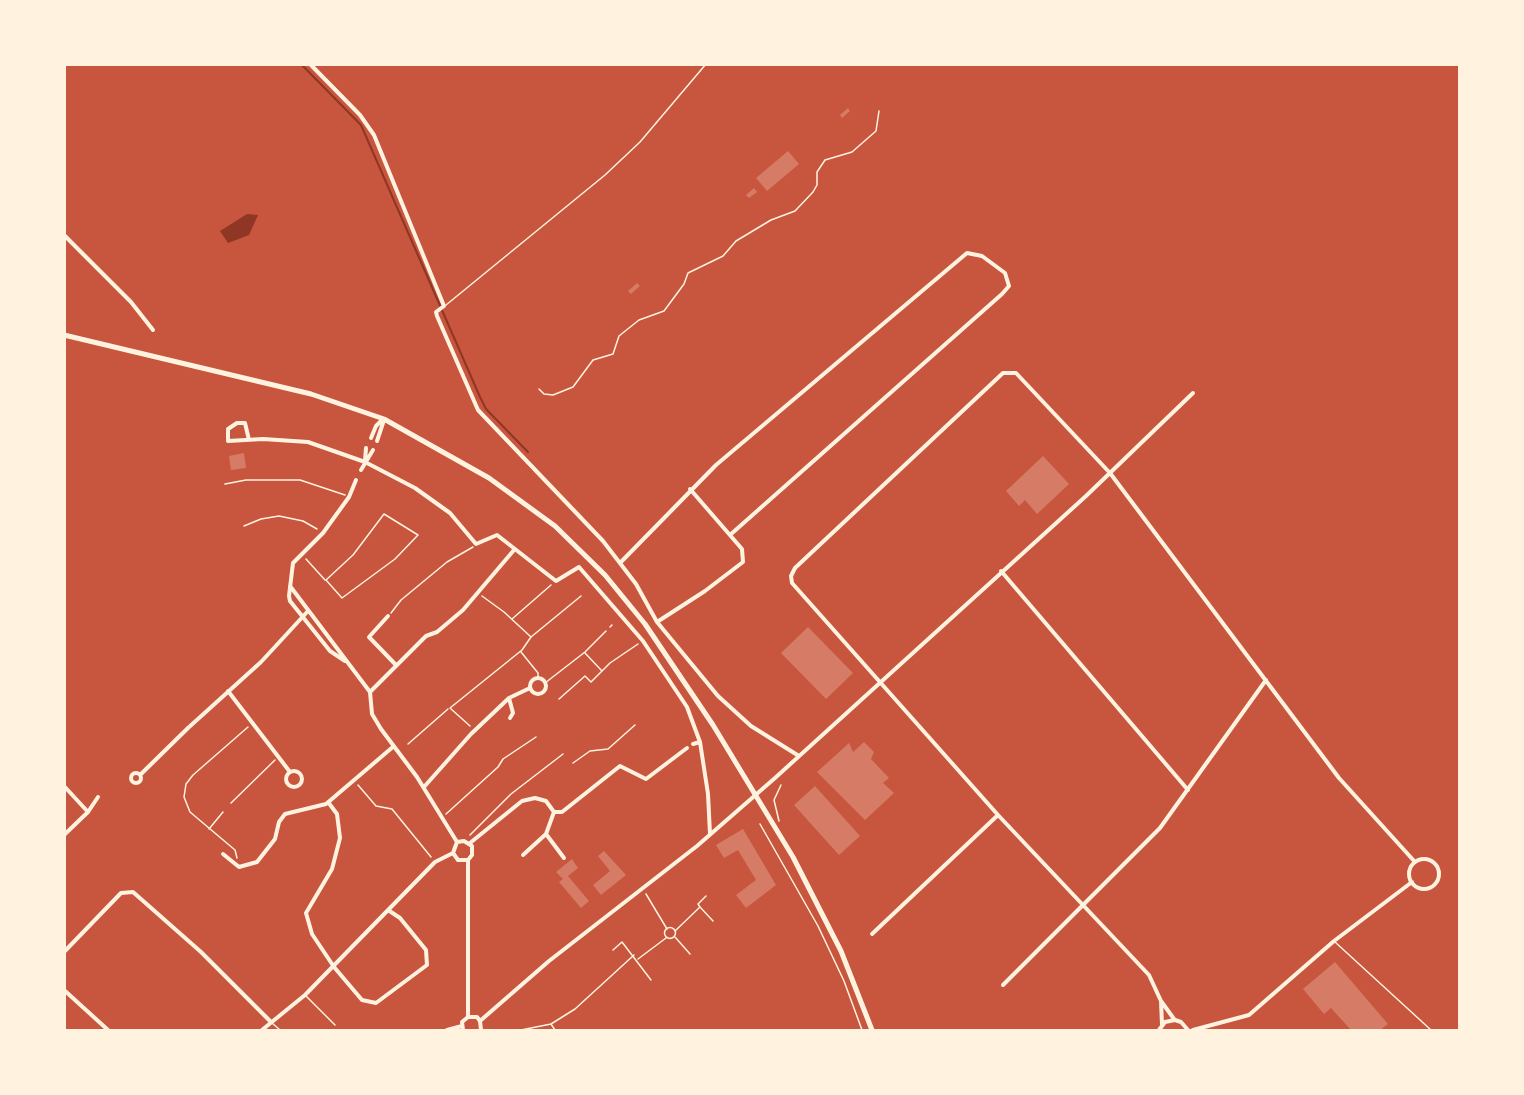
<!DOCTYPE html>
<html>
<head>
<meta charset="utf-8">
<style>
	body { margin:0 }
	#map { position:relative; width:1524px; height:1095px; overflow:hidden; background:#c8553d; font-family:Overpass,sans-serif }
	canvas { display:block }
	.frame { position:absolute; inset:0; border:66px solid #fff3e0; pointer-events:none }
</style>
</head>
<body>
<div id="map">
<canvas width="1524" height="1095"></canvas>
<div class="frame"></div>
</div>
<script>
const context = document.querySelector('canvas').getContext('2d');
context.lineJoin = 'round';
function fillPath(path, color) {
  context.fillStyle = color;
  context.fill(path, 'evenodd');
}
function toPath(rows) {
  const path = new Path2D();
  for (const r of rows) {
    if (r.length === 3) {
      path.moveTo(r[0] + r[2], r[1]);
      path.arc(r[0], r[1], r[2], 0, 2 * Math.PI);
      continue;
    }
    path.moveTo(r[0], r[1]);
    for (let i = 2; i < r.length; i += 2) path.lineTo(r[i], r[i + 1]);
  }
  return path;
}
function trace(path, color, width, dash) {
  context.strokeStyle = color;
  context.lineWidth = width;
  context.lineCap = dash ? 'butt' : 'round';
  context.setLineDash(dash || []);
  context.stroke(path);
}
fillPath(toPath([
	[247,214,258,215,249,235,228,243,220,231]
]), '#8f3625');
trace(toPath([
	[301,64,361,125,480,397,486,409,528,452]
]), '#8f3625', 2);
fillPath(toPath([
	[848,108,850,111,842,118,840,115],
	[788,151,799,164,767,191,756,178],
	[754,188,757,192,749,198,746,195],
	[637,283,640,286,631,294,628,291],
	[244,453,246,468,231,470,229,456],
	[1043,456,1069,484,1037,514,1025,500,1019,506,1006,491],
	[808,627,853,673,826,699,781,653],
	[864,742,874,752,871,759,889,778,883,783,894,793,865,820,817,772,849,743,853,752],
	[815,786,860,836,839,855,794,805],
	[743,829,776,885,746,908,736,895,756,880,738,850,724,858,716,845],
	[604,851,626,875,601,895,593,885,610,871,598,856],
	[572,859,578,868,568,876,589,901,581,908,559,882,563,879,556,872],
	[1335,962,1388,1024,1380,1030,1351,1030,1331,1008,1324,1014,1303,989]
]), '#d67c66');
trace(toPath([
	[539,389,544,394,553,395,573,387,593,360,613,354,619,336,639,320,664,311,684,284,688,273,723,256,736,241,771,220,795,211,813,192,817,185,817,172,825,160,852,152,876,131,879,111],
	[225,484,246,480,300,480,345,495],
	[384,514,418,535,395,559,342,598,326,580,353,555,384,514],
	[244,526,261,519,279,516,303,521,317,529],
	[306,559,325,580],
	[482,596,504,612,531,637],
	[391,613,401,600,447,562,473,547],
	[512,619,551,585],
	[521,652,538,673,538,678],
	[585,653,602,671],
	[545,683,585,652,606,631],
	[559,699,585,676,591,682,610,663,638,644],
	[470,726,450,708,522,650,531,637,581,596],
	[408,744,448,709],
	[573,763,590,751,608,749,635,725],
	[358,785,376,806,392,809,431,857],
	[231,803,275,760],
	[446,814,498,767,503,759,536,737],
	[779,821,774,800,781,785],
	[760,824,818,926,844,981,862,1030],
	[209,829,223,812],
	[470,835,511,794,563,754],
	[237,858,235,850,190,812,184,797,186,784,193,775,248,727],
	[646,894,667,929],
	[700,907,713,921],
	[670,933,5.5],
	[675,931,700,907,698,904,706,896],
	[675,937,690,954],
	[613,950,622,942,651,980],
	[638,959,666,938],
	[551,1024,555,1030],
	[521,1030,551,1024,575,1009,634,955]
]), '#fff3e0', 1.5);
trace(toPath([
	[446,305,605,175,640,142,706,64],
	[610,627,612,625],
	[1335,942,1431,1030],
	[306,996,335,1025],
	[272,1023,280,1030]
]), '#fff3e0', 1.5);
trace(toPath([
	[310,64,360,115,374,135,444,306,436,312,437,316,478,410,603,541,636,584,657,622,718,696,751,726,799,756],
	[64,235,131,302,153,330],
	[371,438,376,426,383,419],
	[249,440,245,423,237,423,228,429,228,441,263,439,308,442,365,462,415,488,450,513,476,544,497,535,556,581,579,567,643,641,687,707,700,742,708,794,710,834],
	[377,441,384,420],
	[365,461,366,448],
	[361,470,373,450],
	[620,563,716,465,967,253,982,256,1005,273,1009,286,1002,294,730,535],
	[1001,571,1188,790],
	[290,586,370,692,372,714,381,729,417,777,457,842],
	[388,616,369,637,396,665],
	[657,622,705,591,743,562,742,549,690,489],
	[345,661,330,651,290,601,289,596,293,563,323,533,349,497,356,480],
	[538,686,8],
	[228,691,290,772],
	[370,692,426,636,437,632,463,610,514,550],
	[509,698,513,713,510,718],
	[693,744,700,742],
	[294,779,8],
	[136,778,5],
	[140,775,188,728,261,662,308,611],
	[64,786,88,812],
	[424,787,471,734,509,698,530,688],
	[328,802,337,814,340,838,332,869,306,913,312,934,334,967,362,1000,376,1003,427,965,426,950,400,918,388,910],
	[546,834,564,858],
	[64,835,88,812,98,797],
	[457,842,464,841,472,846,472,855,468,860],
	[470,843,522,801,535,798,546,801,554,812,562,812,620,766,646,779,687,748],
	[453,853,458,860,468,860],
	[453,853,457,842],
	[223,854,239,867,257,862,275,839,279,822,285,814,326,804,394,746],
	[523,855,546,834,554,812],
	[1424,874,15],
	[468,860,468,1017],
	[872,934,998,815],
	[64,952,121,893,133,892,201,952,271,1022],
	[1003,985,1160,828,1266,680],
	[64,990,108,1030],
	[1161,1001,1174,1019],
	[468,1017,477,1017,480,1021],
	[480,1021,549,961,697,846,775,778,1086,496,1193,393],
	[480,1021,481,1030],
	[1162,1025,1161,1001,1149,975,998,815,792,583,791,576,795,568,1003,373,1016,373,1110,473,1339,778,1415,862],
	[262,1030,305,995,435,862,453,853],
	[447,1030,462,1026],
	[463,1030,462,1022,468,1017],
	[1159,1030,1165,1022,1175,1020,1181,1022,1188,1030],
	[1193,1030,1249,1015,1334,941,1412,882]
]), '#fff3e0', 4);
trace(toPath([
	[64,335,311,394,384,419,489,478,555,526,605,575,645,624,713,725,793,857,841,951,872,1030]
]), '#fff3e0', 5);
</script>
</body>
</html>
